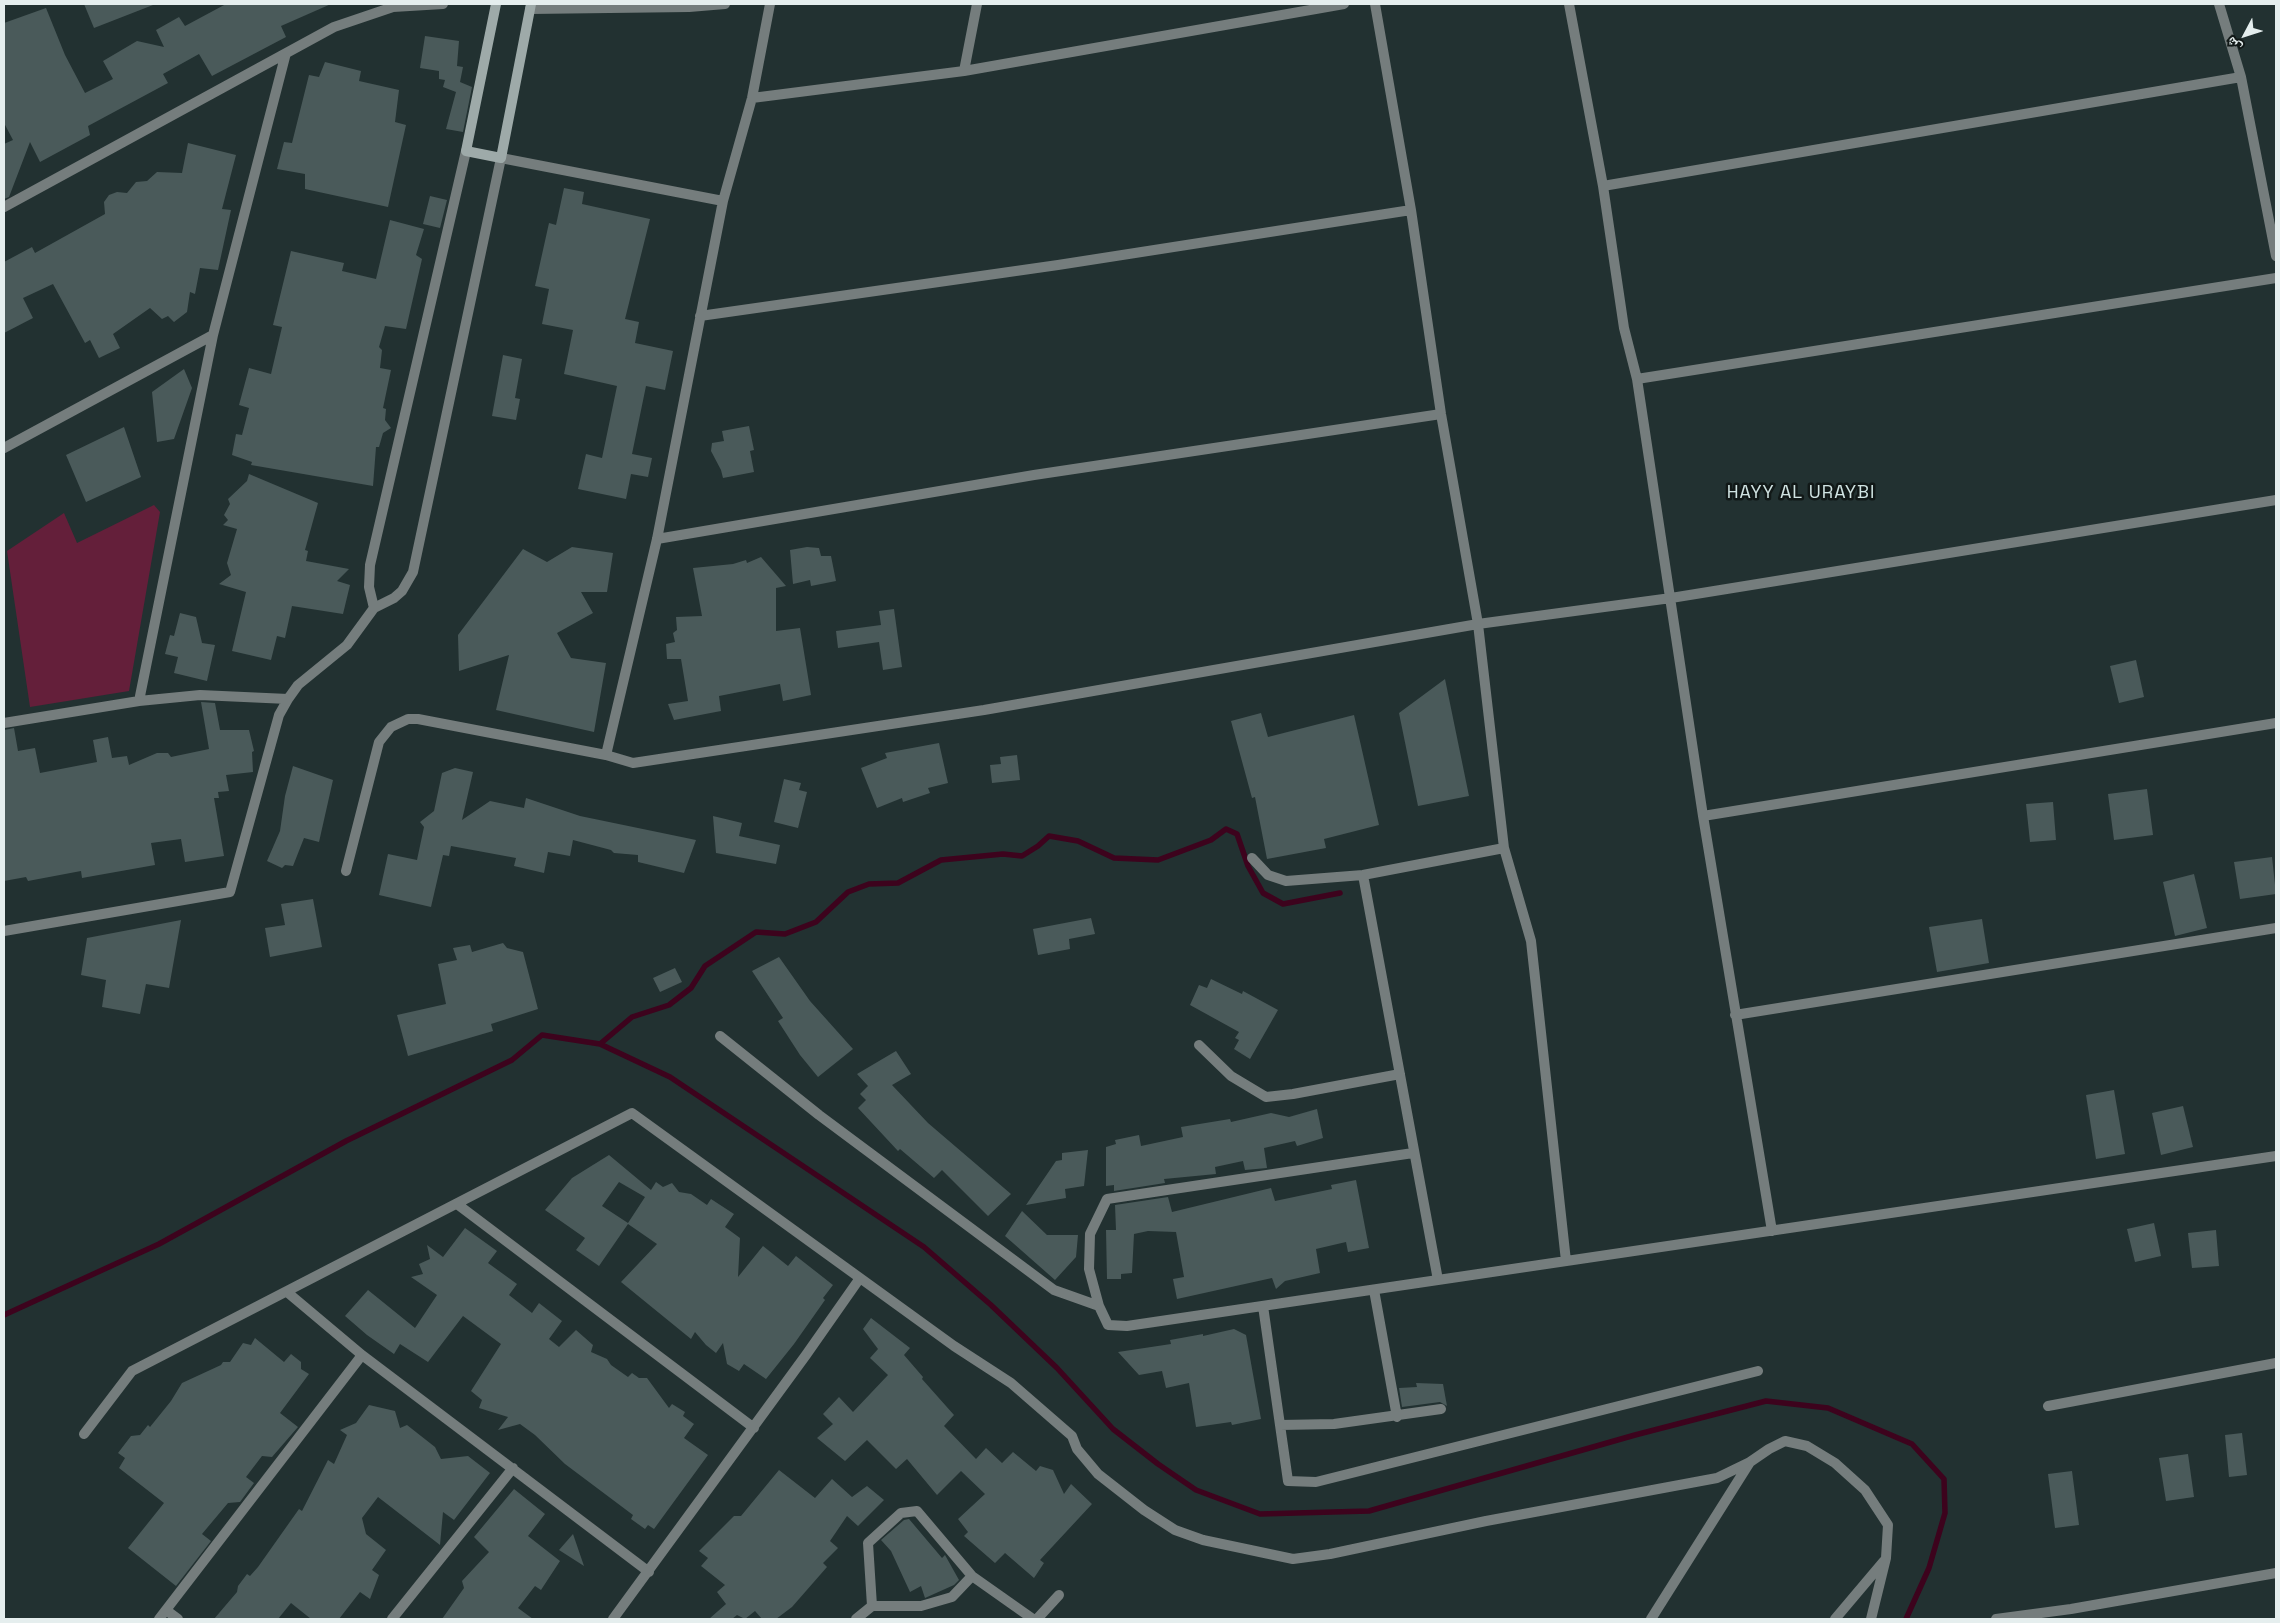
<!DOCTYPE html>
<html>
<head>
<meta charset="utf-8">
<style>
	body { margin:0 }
	#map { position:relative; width:2280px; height:1623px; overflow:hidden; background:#223131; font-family:"Space Grotesk","Noto Naskh Arabic",sans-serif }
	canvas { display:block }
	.frame { position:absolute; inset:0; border:5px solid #e5eeee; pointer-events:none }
	.north { position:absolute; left:2220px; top:10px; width:50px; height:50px; -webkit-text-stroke:4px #111817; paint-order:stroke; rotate:230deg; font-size:14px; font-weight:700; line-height:20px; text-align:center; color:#e5eeee }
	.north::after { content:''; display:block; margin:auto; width:18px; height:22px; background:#e5eeee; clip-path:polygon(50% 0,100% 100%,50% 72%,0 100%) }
</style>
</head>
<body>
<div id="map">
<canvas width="2280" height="1623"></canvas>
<div class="frame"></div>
<div class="north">ش</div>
</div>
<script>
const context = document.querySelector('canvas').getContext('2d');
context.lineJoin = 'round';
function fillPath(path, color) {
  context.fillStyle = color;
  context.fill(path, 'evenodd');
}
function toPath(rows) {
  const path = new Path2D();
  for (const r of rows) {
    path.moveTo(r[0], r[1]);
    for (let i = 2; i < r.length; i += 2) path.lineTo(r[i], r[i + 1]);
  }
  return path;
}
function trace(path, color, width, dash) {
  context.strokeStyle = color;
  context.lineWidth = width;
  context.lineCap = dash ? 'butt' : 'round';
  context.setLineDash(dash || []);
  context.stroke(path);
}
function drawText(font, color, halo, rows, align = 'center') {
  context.font = font + ' "Space Grotesk",sans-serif';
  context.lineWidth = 5;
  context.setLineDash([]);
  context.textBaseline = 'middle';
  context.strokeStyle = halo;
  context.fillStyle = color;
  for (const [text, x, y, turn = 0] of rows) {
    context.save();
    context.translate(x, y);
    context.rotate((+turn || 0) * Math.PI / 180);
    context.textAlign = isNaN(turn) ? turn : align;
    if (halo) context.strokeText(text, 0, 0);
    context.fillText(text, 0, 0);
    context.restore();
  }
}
fillPath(toPath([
	[154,505,160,512,129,691,30,707,7,551,64,513,77,543]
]), '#641f3a');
trace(toPath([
	[600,1044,632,1017,669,1005,691,988,705,966,756,932,785,934,816,922,848,892,869,884,898,883,941,860,1003,854,1022,856,1038,846,1049,836,1078,841,1114,858,1158,860,1211,840,1226,829,1237,834,1248,866,1263,893,1283,904,1340,893],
	[4,1315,159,1244,346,1141,512,1060,542,1035,600,1044,670,1077,924,1247,991,1305,1057,1368,1113,1429,1158,1464,1196,1490,1260,1514,1369,1511,1635,1435,1766,1401,1828,1408,1912,1444,1944,1479,1945,1513,1929,1568,1906,1619]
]), '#3d031d', 5.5);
fillPath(toPath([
	[84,4,153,4,153,5,94,28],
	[226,4,331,4,281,26,286,37,212,76,199,54,163,74,168,83,88,126,90,135,40,162,30,142,9,197,4,199,4,144,13,140,4,123,4,23,46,8,65,55,85,93,113,79,103,61,137,41,164,47,156,30,179,17,185,26],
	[425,36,459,41,457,66,463,67,460,82,472,87,463,132,446,129,456,92,443,87,445,80,439,79,439,71,420,68],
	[325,62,361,71,359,81,399,90,395,122,406,125,388,207,305,189,305,174,277,169,284,142,292,143,309,75,319,77],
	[188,143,236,155,222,209,231,210,218,270,200,268,195,294,190,292,187,312,174,322,168,316,162,319,150,308,113,334,120,348,99,358,90,340,85,343,53,284,23,298,33,318,4,333,4,262,32,247,35,253,105,214,104,202,109,195,117,192,127,193,136,182,147,181,157,172,182,173],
	[564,188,584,192,582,204,650,219,625,319,639,322,635,343,673,351,665,390,646,386,632,454,652,458,648,477,631,474,626,499,578,489,586,454,602,458,617,386,564,374,573,330,542,324,549,289,535,286,549,223,556,225],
	[430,196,447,200,440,228,423,224],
	[390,220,424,229,416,255,422,259,406,329,385,326,379,347,382,350,380,368,391,370,383,408,386,409,385,420,391,428,383,433,379,447,376,447,373,486,251,465,252,462,232,455,236,434,242,435,249,408,239,405,249,368,271,374,282,327,273,325,291,251,344,263,342,271,376,279],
	[503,355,522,359,515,398,520,399,516,420,492,416],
	[184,369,192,388,174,439,157,442,152,392],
	[749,426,754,450,750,451,754,472,723,478,721,470,711,451,712,443,724,441,722,431],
	[124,427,141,477,86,502,66,455],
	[249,474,318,503,305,550,308,551,306,561,349,569,337,581,350,585,343,614,292,606,285,638,277,636,271,660,232,651,246,592,219,584,231,575,227,563,237,529,223,525,228,520,224,515,230,504,228,499,247,481],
	[572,547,613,553,607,592,581,592,593,613,557,633,571,658,606,663,594,732,496,710,509,655,459,671,458,635,523,549,547,562],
	[807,547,819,548,821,556,831,556,836,581,811,586,810,580,793,584,790,550],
	[761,557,786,586,776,588,776,631,800,628,811,695,783,701,780,684,719,696,721,711,674,720,668,704,688,701,681,659,667,659,666,644,675,642,673,633,677,630,676,617,702,616,693,568,733,564,746,560,747,563],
	[894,609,902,667,883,670,879,642,838,648,836,631,881,625,879,611],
	[180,613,196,617,202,643,215,645,207,681,174,673,178,657,165,654,170,635,174,636],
	[2136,660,2144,697,2119,703,2110,666],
	[1445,679,1469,796,1418,806,1399,713],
	[201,702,215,703,220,730,249,730,254,751,252,752,253,772,226,775,229,791,218,792,219,798,214,798,224,856,185,862,181,839,151,843,155,865,82,878,81,871,28,881,26,877,4,881,4,730,14,728,18,751,35,748,40,773,97,762,93,740,108,737,112,758,127,756,129,765,157,753,168,753,171,757,209,749],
	[1261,713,1268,737,1354,715,1379,825,1324,839,1326,848,1267,859,1255,797,1252,798,1231,721],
	[939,743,948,783,928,788,930,793,903,802,902,798,877,808,861,768,887,758,885,753],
	[1017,755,1020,780,992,783,990,765,1001,764,1000,757],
	[293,766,333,780,319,842,304,838,293,866,285,865,282,868,267,861,280,831,285,796],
	[455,768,473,772,462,820,490,801,524,808,526,798,580,816,696,840,684,873,638,862,638,855,614,853,611,850,573,840,570,856,548,852,544,873,514,866,516,858,451,846,449,856,443,855,431,907,379,895,388,854,417,860,424,827,420,822,434,811,442,773],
	[784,779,801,783,799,790,807,792,798,828,774,822],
	[2147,789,2153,835,2114,840,2108,794],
	[2053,802,2056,840,2030,842,2026,804],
	[713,816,742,823,739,836,780,845,776,864,716,853],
	[2272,857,2276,894,2240,899,2234,862],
	[2194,874,2207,928,2175,936,2163,882],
	[313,899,322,947,270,957,265,928,285,925,281,904],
	[1091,918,1095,934,1069,939,1070,949,1038,955,1033,929],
	[1982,919,1989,963,1937,972,1929,927],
	[181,920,169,988,146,984,140,1014,102,1007,106,980,81,975,87,938],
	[503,943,507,948,523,952,538,1009,491,1024,493,1031,408,1056,397,1015,446,1004,438,964,457,960,453,948,470,945,472,952],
	[779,957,810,1001,853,1049,818,1077,800,1055,778,1021,783,1018,752,971],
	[675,968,682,982,660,992,653,978],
	[1211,979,1242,994,1243,991,1278,1010,1250,1059,1234,1049,1239,1040,1235,1038,1239,1032,1190,1005,1199,985,1207,988],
	[896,1051,911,1074,892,1085,928,1123,1011,1194,988,1216,942,1170,934,1178,900,1149,898,1151,858,1108,866,1100,860,1094,868,1086,857,1074],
	[2114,1090,2125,1154,2096,1159,2086,1095],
	[2183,1106,2193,1147,2161,1155,2152,1113],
	[1317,1109,1323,1138,1297,1146,1295,1141,1264,1148,1267,1168,1245,1170,1243,1161,1215,1167,1216,1174,1164,1179,1165,1183,1114,1191,1114,1185,1106,1186,1106,1147,1116,1144,1115,1140,1139,1135,1141,1146,1183,1137,1181,1127,1230,1119,1231,1122,1271,1113,1289,1117],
	[1088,1150,1084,1186,1065,1189,1066,1198,1026,1205,1056,1161,1062,1160,1062,1153],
	[609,1155,651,1190,656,1182,663,1187,672,1183,679,1192,691,1194,707,1205,711,1199,734,1214,725,1227,740,1238,738,1277,763,1246,788,1266,796,1256,833,1285,823,1298,825,1300,794,1344,766,1379,744,1364,739,1371,727,1364,723,1343,716,1353,706,1345,695,1332,691,1339,621,1282,657,1244,628,1224,599,1266,576,1250,585,1238,545,1210,572,1178],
	[619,1182,645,1197,628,1223,602,1206],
	[1356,1180,1369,1248,1348,1252,1346,1242,1316,1249,1320,1273,1285,1281,1276,1289,1272,1278,1177,1299,1173,1279,1184,1277,1176,1232,1148,1231,1134,1234,1132,1273,1121,1274,1121,1279,1107,1279,1106,1230,1116,1230,1115,1205,1168,1197,1172,1212,1271,1188,1275,1201,1332,1189,1331,1185],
	[1022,1211,1047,1235,1078,1235,1076,1257,1055,1280,1005,1236],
	[2154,1223,2161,1256,2135,1262,2127,1229],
	[465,1228,497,1251,488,1263,517,1284,509,1295,532,1313,539,1303,562,1321,549,1339,559,1347,576,1330,593,1345,591,1352,607,1359,611,1365,628,1377,632,1373,639,1378,647,1378,669,1408,672,1404,685,1412,683,1416,694,1424,684,1438,708,1455,654,1529,648,1525,645,1529,631,1519,633,1515,565,1464,535,1435,520,1424,498,1430,508,1417,479,1408,482,1400,471,1391,501,1344,463,1316,428,1362,400,1344,394,1354,367,1335,345,1316,368,1290,415,1328,437,1295,411,1277,423,1274,419,1264,430,1259,427,1245,443,1257],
	[2216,1230,2219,1266,2192,1268,2188,1233],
	[871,1318,910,1348,904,1355,923,1377,922,1379,954,1415,944,1426,976,1459,986,1448,1002,1463,1013,1452,1036,1471,1040,1466,1053,1470,1064,1494,1071,1484,1092,1504,1040,1560,1044,1563,1034,1578,1005,1553,995,1563,964,1536,968,1532,958,1519,985,1494,961,1471,937,1495,907,1459,896,1469,867,1440,845,1461,817,1438,833,1424,823,1414,839,1397,853,1412,888,1375,870,1358,878,1349,863,1329],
	[1234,1329,1246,1335,1261,1419,1232,1425,1231,1422,1196,1427,1189,1383,1166,1388,1162,1371,1139,1375,1118,1352,1171,1344,1170,1340,1203,1334,1203,1336],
	[255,1338,284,1362,291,1354,301,1362,301,1369,309,1374,280,1413,298,1427,272,1457,262,1456,246,1477,254,1483,240,1502,228,1503,202,1534,211,1541,176,1586,128,1548,164,1503,119,1468,125,1458,118,1453,131,1436,140,1435,148,1425,150,1427,171,1401,182,1383,221,1365,223,1362,230,1362,243,1343,251,1345],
	[1416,1383,1443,1384,1447,1406,1440,1402,1402,1407,1399,1388,1417,1387],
	[369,1405,395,1411,400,1428,407,1425,435,1447,441,1459,468,1456,490,1473,454,1520,443,1512,440,1545,378,1497,362,1518,366,1534,386,1550,372,1570,379,1575,370,1599,360,1592,339,1619,311,1619,291,1603,278,1619,214,1619,237,1592,238,1586,247,1574,250,1576,258,1567,299,1509,302,1511,328,1460,334,1464,347,1435,340,1430,356,1423],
	[2242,1433,2247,1475,2229,1477,2225,1435],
	[2188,1454,2194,1497,2166,1501,2159,1458],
	[779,1470,815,1498,832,1479,852,1497,867,1486,884,1500,858,1526,847,1516,830,1541,838,1548,823,1563,827,1567,792,1607,776,1619,762,1619,755,1611,745,1619,737,1615,732,1619,709,1619,726,1604,717,1592,725,1585,701,1566,708,1558,699,1551,734,1516,741,1516],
	[2072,1471,2079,1525,2055,1528,2048,1474],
	[514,1489,545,1514,528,1536,560,1561,541,1590,535,1586,518,1608,533,1619,442,1619,464,1588,462,1581,489,1552,474,1537],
	[909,1519,942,1558,945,1555,959,1580,954,1585,925,1598,921,1586,910,1592,891,1551,881,1540,904,1520],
	[573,1534,584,1566,559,1550]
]), '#4a5a5a');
trace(toPath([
	[1375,4,1411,210,1441,414,1478,624,1504,848,1531,941,1566,1261],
	[1569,4,1603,186,1624,328,1637,379,1703,816,1772,1231],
	[2219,4,2241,77,2276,256],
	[530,9,689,7,725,4],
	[964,71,977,4],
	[752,98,964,71,1344,4],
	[1603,186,2241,77],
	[4,207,334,27,393,7,443,4],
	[700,316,1058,265,1411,210],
	[1637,379,2276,278],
	[4,448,213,335],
	[657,539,1034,475,1441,414],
	[374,608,369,587,370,565,466,151],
	[139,701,213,335,286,53],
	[4,723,139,701,200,695,288,699],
	[606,755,657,539,723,201,752,98,770,4],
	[1703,816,2276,723],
	[1252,858,1268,875,1286,881,1363,875,1504,848],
	[346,871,379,742,391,727,408,719,418,719,606,755,633,763,984,710,1478,624,1671,598,2276,500],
	[1363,875,1438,1280],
	[4,931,230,892,279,715,288,699,298,685,347,645,374,608,394,598,402,591,413,572,501,158,723,201],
	[1735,1015,2276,928],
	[720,1036,819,1115,1054,1290,1099,1306],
	[1199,1045,1231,1076,1266,1097,1293,1094,1400,1074],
	[1413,1153,1107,1199,1090,1234,1089,1269,1099,1306,1108,1325,1127,1326,2276,1156],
	[457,1204,754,1428],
	[1374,1290,1397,1417],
	[287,1292,362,1355,649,1572],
	[1263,1306,1288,1481,1316,1482,1758,1371],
	[2048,1406,2276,1363],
	[1280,1425,1334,1424,1441,1409],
	[84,1434,132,1371,632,1113,954,1346,1011,1383,1072,1436,1077,1449,1098,1474,1144,1510,1175,1530,1203,1540,1293,1559,1330,1554,1486,1521,1717,1478,1750,1462,1769,1449,1785,1441,1807,1446,1835,1463,1865,1490,1888,1525,1886,1558,1871,1619],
	[872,1606,921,1606,952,1597,972,1576],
	[166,1610,178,1619],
	[159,1619,362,1355],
	[392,1619,513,1468],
	[613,1619,806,1355,860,1278],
	[856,1619,872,1606,868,1543,901,1513,917,1511,972,1576,1033,1619],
	[1037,1619,1059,1595],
	[1651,1619,1750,1462],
	[1835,1619,1884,1561],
	[1996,1619,2071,1609,2276,1573]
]), '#757d7d', 10);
trace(toPath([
	[496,4,466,151,501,158,531,4]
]), '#9eaaa9', 10);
context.letterSpacing = '1px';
drawText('18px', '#d0e3e2', '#111817', [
	["HAYY AL URAYBI",1801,493]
]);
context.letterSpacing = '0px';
</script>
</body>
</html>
